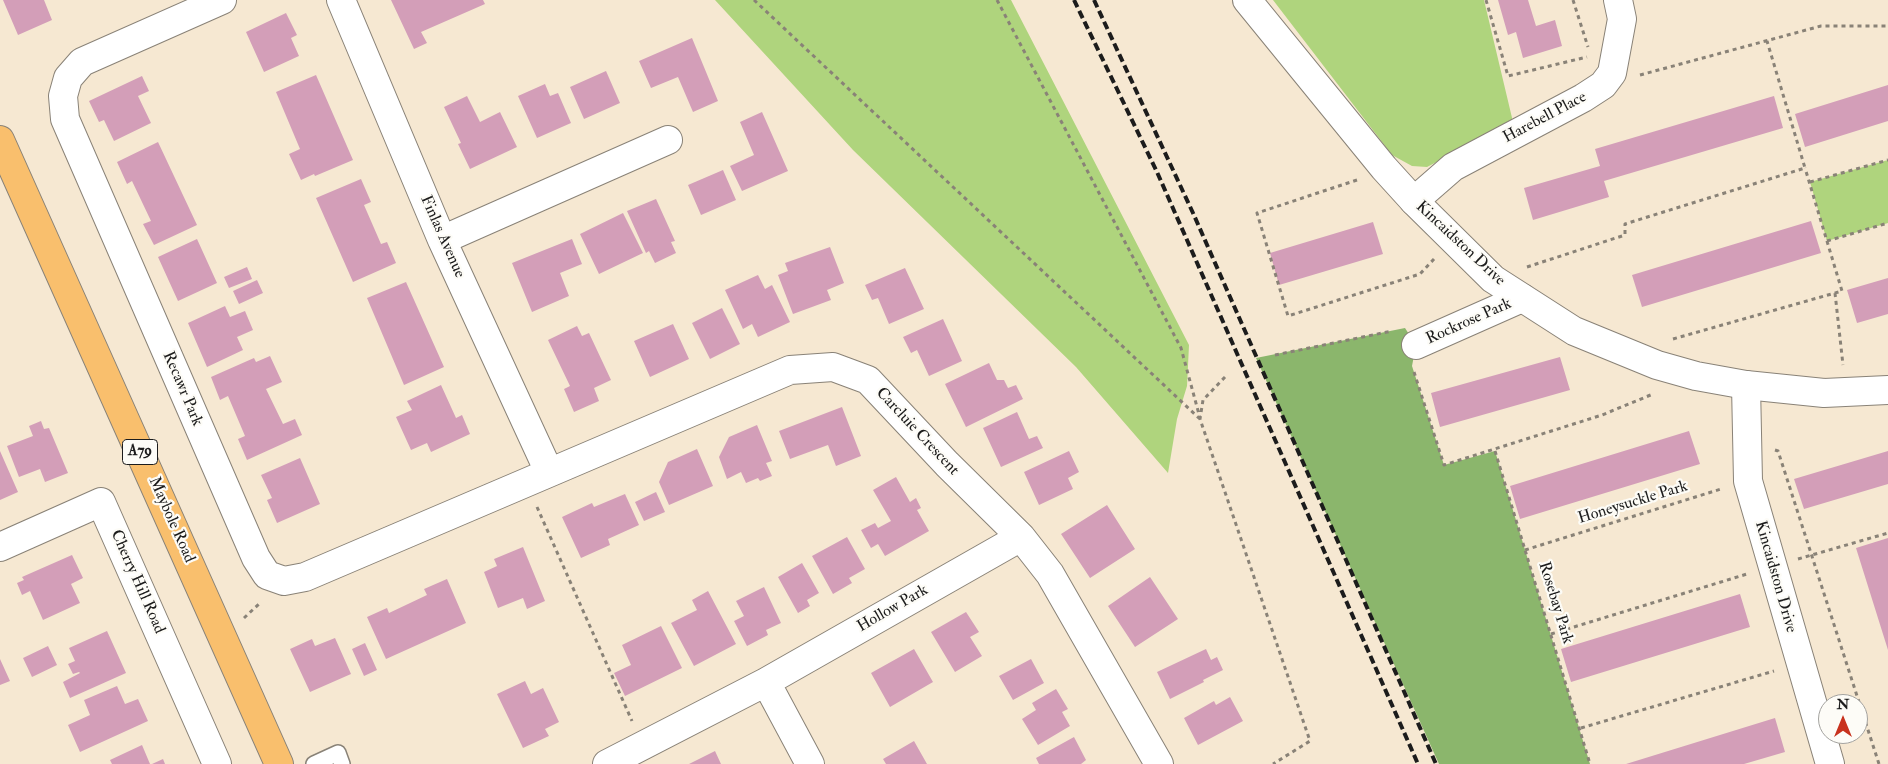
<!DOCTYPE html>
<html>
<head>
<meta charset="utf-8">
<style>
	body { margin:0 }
	#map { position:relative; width:1888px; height:764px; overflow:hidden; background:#f6e8d2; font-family:"IM FELL Double Pica",serif }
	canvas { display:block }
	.north { position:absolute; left:1818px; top:694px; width:50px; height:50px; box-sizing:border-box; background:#fdfcf7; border:1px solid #a3a29f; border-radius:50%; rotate:0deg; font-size:14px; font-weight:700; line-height:20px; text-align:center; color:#1c1c1c }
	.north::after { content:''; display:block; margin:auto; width:18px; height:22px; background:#c8321e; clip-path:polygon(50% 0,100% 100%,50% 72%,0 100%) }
</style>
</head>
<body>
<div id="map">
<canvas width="1888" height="764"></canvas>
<div class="north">N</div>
</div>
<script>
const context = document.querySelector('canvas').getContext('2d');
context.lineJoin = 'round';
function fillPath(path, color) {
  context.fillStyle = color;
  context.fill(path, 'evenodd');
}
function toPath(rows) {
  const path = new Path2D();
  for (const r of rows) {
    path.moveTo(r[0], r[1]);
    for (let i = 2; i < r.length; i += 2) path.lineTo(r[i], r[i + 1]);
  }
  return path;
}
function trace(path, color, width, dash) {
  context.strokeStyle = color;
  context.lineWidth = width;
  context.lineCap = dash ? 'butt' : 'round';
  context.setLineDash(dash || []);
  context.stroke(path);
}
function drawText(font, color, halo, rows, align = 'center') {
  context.font = font + ' "IM FELL Double Pica",serif';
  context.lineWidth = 4.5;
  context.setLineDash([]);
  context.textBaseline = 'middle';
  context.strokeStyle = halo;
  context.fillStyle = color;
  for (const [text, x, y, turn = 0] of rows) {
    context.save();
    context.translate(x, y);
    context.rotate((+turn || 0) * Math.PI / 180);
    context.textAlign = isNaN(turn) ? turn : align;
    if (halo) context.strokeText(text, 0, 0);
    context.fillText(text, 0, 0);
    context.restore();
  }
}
fillPath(toPath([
	[715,0,1011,0,1189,345,1187,386,1177,419,1168,473,1076,367,853,150],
	[1273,0,1484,0,1513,122,1427,167,1412,166,1392,155],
	[1888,160,1888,223,1827,241,1810,182]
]), '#afd47d');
fillPath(toPath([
	[1405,328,1416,345,1412,366,1444,465,1495,451,1590,764,1439,764,1256,358]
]), '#8bb66c');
fillPath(toPath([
	[3,0,44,0,52,20,18,35],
	[391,0,483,0,485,4,421,32,427,43,414,49],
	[1498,0,1528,0,1536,26,1555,20,1562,46,1523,58,1516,32,1508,35],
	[286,13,297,35,291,38,299,56,264,72,246,32],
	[692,38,718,101,693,112,678,77,651,88,639,61],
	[606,71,620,103,584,119,570,87],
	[316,75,353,160,315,176,314,174,301,180,289,154,300,149,276,92],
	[142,76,149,91,138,96,151,123,114,141,104,120,99,122,89,101],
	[545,84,550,96,558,93,571,123,537,138,518,96],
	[1888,85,1888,121,1805,147,1795,114],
	[467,96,480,122,500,112,517,147,470,169,458,144,461,143,444,107],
	[1774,96,1783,128,1604,181,1609,197,1533,220,1524,188,1600,166,1595,149],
	[762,112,788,171,742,191,730,166,754,155,740,122],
	[158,142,197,225,154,245,143,224,151,221,132,181,127,184,117,162],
	[723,170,736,200,701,215,688,185],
	[361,179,371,202,364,205,381,244,387,242,396,263,353,282,316,198],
	[656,199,675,241,671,242,676,253,655,263,649,251,646,253,627,211],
	[623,213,643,253,599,274,580,234],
	[1811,221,1821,253,1642,307,1632,275],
	[1373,222,1383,254,1279,285,1270,253],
	[197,239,217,283,178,301,158,257],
	[572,239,582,264,560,273,569,296,532,312,512,263],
	[830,247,844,283,827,290,831,300,793,314,778,275,788,271,785,263],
	[247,267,252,279,229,288,224,277],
	[905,268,924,309,889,324,878,298,872,300,865,285],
	[758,275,765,289,772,285,790,322,758,337,752,324,743,329,725,290],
	[1888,278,1888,314,1857,323,1847,290],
	[257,280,263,293,239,304,233,291],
	[406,282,444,367,404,385,367,298],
	[225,306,230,317,245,311,253,330,237,337,243,350,207,367,188,323],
	[722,308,740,344,710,359,692,323],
	[943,319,962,361,929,376,917,350,911,353,903,337],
	[673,324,689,359,650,377,634,341],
	[577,326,582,336,589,333,611,380,594,388,599,401,574,412,564,389,570,386,548,340],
	[270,356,282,382,266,389,283,424,295,419,302,435,247,460,238,439,245,436,228,396,220,400,211,377,254,358,256,362],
	[1560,357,1570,390,1440,427,1431,393],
	[989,363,997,380,1004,380,1008,388,1016,385,1023,399,966,427,945,384],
	[441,385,456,418,462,415,470,434,431,452,427,443,411,450,396,417,412,410,407,401],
	[842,407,861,456,836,466,828,445,790,459,779,431],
	[1017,412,1029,439,1037,436,1043,448,1001,467,983,428],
	[41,421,44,429,49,428,68,473,45,482,40,469,19,477,7,446,33,436,29,426],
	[757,425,772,461,766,463,772,476,760,481,758,478,746,483,741,472,727,479,719,457,729,437],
	[1689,431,1700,464,1520,519,1510,486],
	[697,449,713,486,669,505,659,482,668,462],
	[0,451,18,492,0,500],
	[1069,451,1079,472,1068,478,1073,489,1039,505,1024,472],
	[1888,451,1888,484,1804,509,1794,479],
	[300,458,320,504,277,523,267,500,272,498,261,475],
	[896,477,910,502,916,498,921,508,917,510,929,531,885,556,878,544,871,548,861,530,875,523,878,528,891,521,873,490],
	[656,492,665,512,644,521,635,502],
	[625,494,639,525,608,539,610,545,581,558,562,517,592,503,594,507],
	[1107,505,1135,549,1090,578,1061,534],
	[847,537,865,569,849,578,852,583,833,594,812,556],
	[1888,538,1888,650,1856,548],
	[523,547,545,601,527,609,523,598,498,608,484,572,497,566,494,559],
	[72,555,83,578,71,584,80,603,43,620,30,591,22,595,17,583,24,580,22,577],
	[802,563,819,593,807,600,810,606,798,613,778,577],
	[1150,577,1178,619,1135,647,1108,606],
	[447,579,466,623,386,659,367,617,387,608,389,613,427,595,424,589],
	[764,587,781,623,766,630,768,635,747,646,734,621,744,616,736,601],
	[708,591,736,644,694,666,671,623,697,610,692,600],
	[1740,594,1750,627,1571,682,1561,649],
	[966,612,979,632,970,637,982,656,955,672,931,632],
	[661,626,682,668,625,696,614,673,631,665,622,645],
	[107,631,126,673,70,698,63,682,80,673,79,672,73,674,68,664,75,661,69,648],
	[335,638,351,674,310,692,290,649,312,639,315,646],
	[365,643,377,670,364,676,352,649],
	[48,646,57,665,32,677,23,658],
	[914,649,933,682,890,707,871,673],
	[1206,649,1211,660,1217,657,1223,670,1203,680,1204,682,1170,699,1157,672],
	[0,659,10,681,0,685],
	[1031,659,1044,683,1013,700,999,676],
	[525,681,531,694,543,688,559,722,545,729,549,736,523,748,497,694],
	[117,686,125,704,138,699,148,721,80,752,68,725,90,715,84,700],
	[1056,689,1068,709,1062,712,1070,726,1038,745,1022,719,1036,710,1032,703],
	[1230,697,1243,721,1198,745,1184,718,1214,701,1216,705],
	[1775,718,1785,752,1744,764,1626,764],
	[1074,737,1086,760,1081,764,1039,764,1036,758],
	[914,741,927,764,886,764,883,759],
	[142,745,150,764,112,764,110,760],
	[715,751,721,764,689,764],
	[163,759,165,764,152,764]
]), '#d39eb8');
const service = toPath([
	[314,764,338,753,342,764]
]);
const minor = toPath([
	[222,0,82,62,68,78,63,96,65,119,256,558,267,575,284,581,305,577,790,370,833,367,868,380,947,464,1021,537,1050,574,1159,764],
	[341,0,442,240,549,472],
	[1414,201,1453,167,1583,98,1603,85,1612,73,1622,19,1618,0],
	[442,240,668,140],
	[1416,345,1522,298],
	[1746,385,1748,481,1830,764],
	[0,547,101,502,217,764],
	[766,682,810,764],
	[607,764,766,682,1021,537]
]);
const tertiary = toPath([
	[1247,0,1384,168,1414,201,1493,279,1574,331,1657,365,1696,376,1746,385,1824,393,1888,390]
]);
const primary = toPath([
	[0,140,279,764]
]);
trace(service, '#898277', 18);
trace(minor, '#898277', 30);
trace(tertiary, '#898277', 30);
trace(primary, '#898277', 30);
trace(toPath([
	[754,0,1200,419],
	[997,0,1181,348,1200,418],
	[1486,0,1508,76,1587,57],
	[1573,0,1588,47],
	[1640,75,1821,26,1888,26],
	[1357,180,1257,213,1288,316,1420,274,1434,259],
	[1810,182,1888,160],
	[1827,241,1888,223],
	[1527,267,1625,235,1625,224,1805,168,1767,41],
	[1835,293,1843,365],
	[1673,339,1842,291,1805,168],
	[1275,355,1392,331],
	[1414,372,1444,465,1602,415,1653,394],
	[1225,377,1203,400,1200,419,1310,741,1273,764],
	[1775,450,1778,451,1879,764],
	[1495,451,1590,764],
	[537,507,632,721],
	[1525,550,1721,489],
	[1798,559,1888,533],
	[244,618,261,602],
	[1551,634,1747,574],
	[1581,728,1774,671]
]), '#898277', 3, [4, 4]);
trace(service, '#fff', 15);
trace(minor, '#fff', 28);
trace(tertiary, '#fff', 28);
trace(primary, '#f9bf6d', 28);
trace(toPath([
	[1074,0,1157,172,1418,764],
	[1094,0,1193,213,1436,764]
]), '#1c1c1c', 4, [8, 4]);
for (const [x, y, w] of [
	[140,452,35]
]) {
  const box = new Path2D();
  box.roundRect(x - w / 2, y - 12.5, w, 25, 4);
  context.fillStyle = '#fdfcf7';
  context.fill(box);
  trace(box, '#1c1c1c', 1);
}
drawText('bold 15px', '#1c1c1c', null, [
	["A79",140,452]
]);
drawText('16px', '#1c1c1c', '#fdfcf7', [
	["Harebell Place",1545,118,-28],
	["Finlas Avenue",442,237,66],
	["Kincaidston Drive",1460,244,43],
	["Rockrose Park",1469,322,-24],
	["Recawr Park",182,389,67],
	["Carcluie Crescent",917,432,47],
	["Honeysuckle Park",1633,503,-17],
	["Maybole Road",171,520,66],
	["Kincaidston Drive",1775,577,74],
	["Cherry Hill Road",137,582,66],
	["Rosebay Park",1555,603,73],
	["Hollow Park",893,609,-30]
]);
</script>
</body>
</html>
